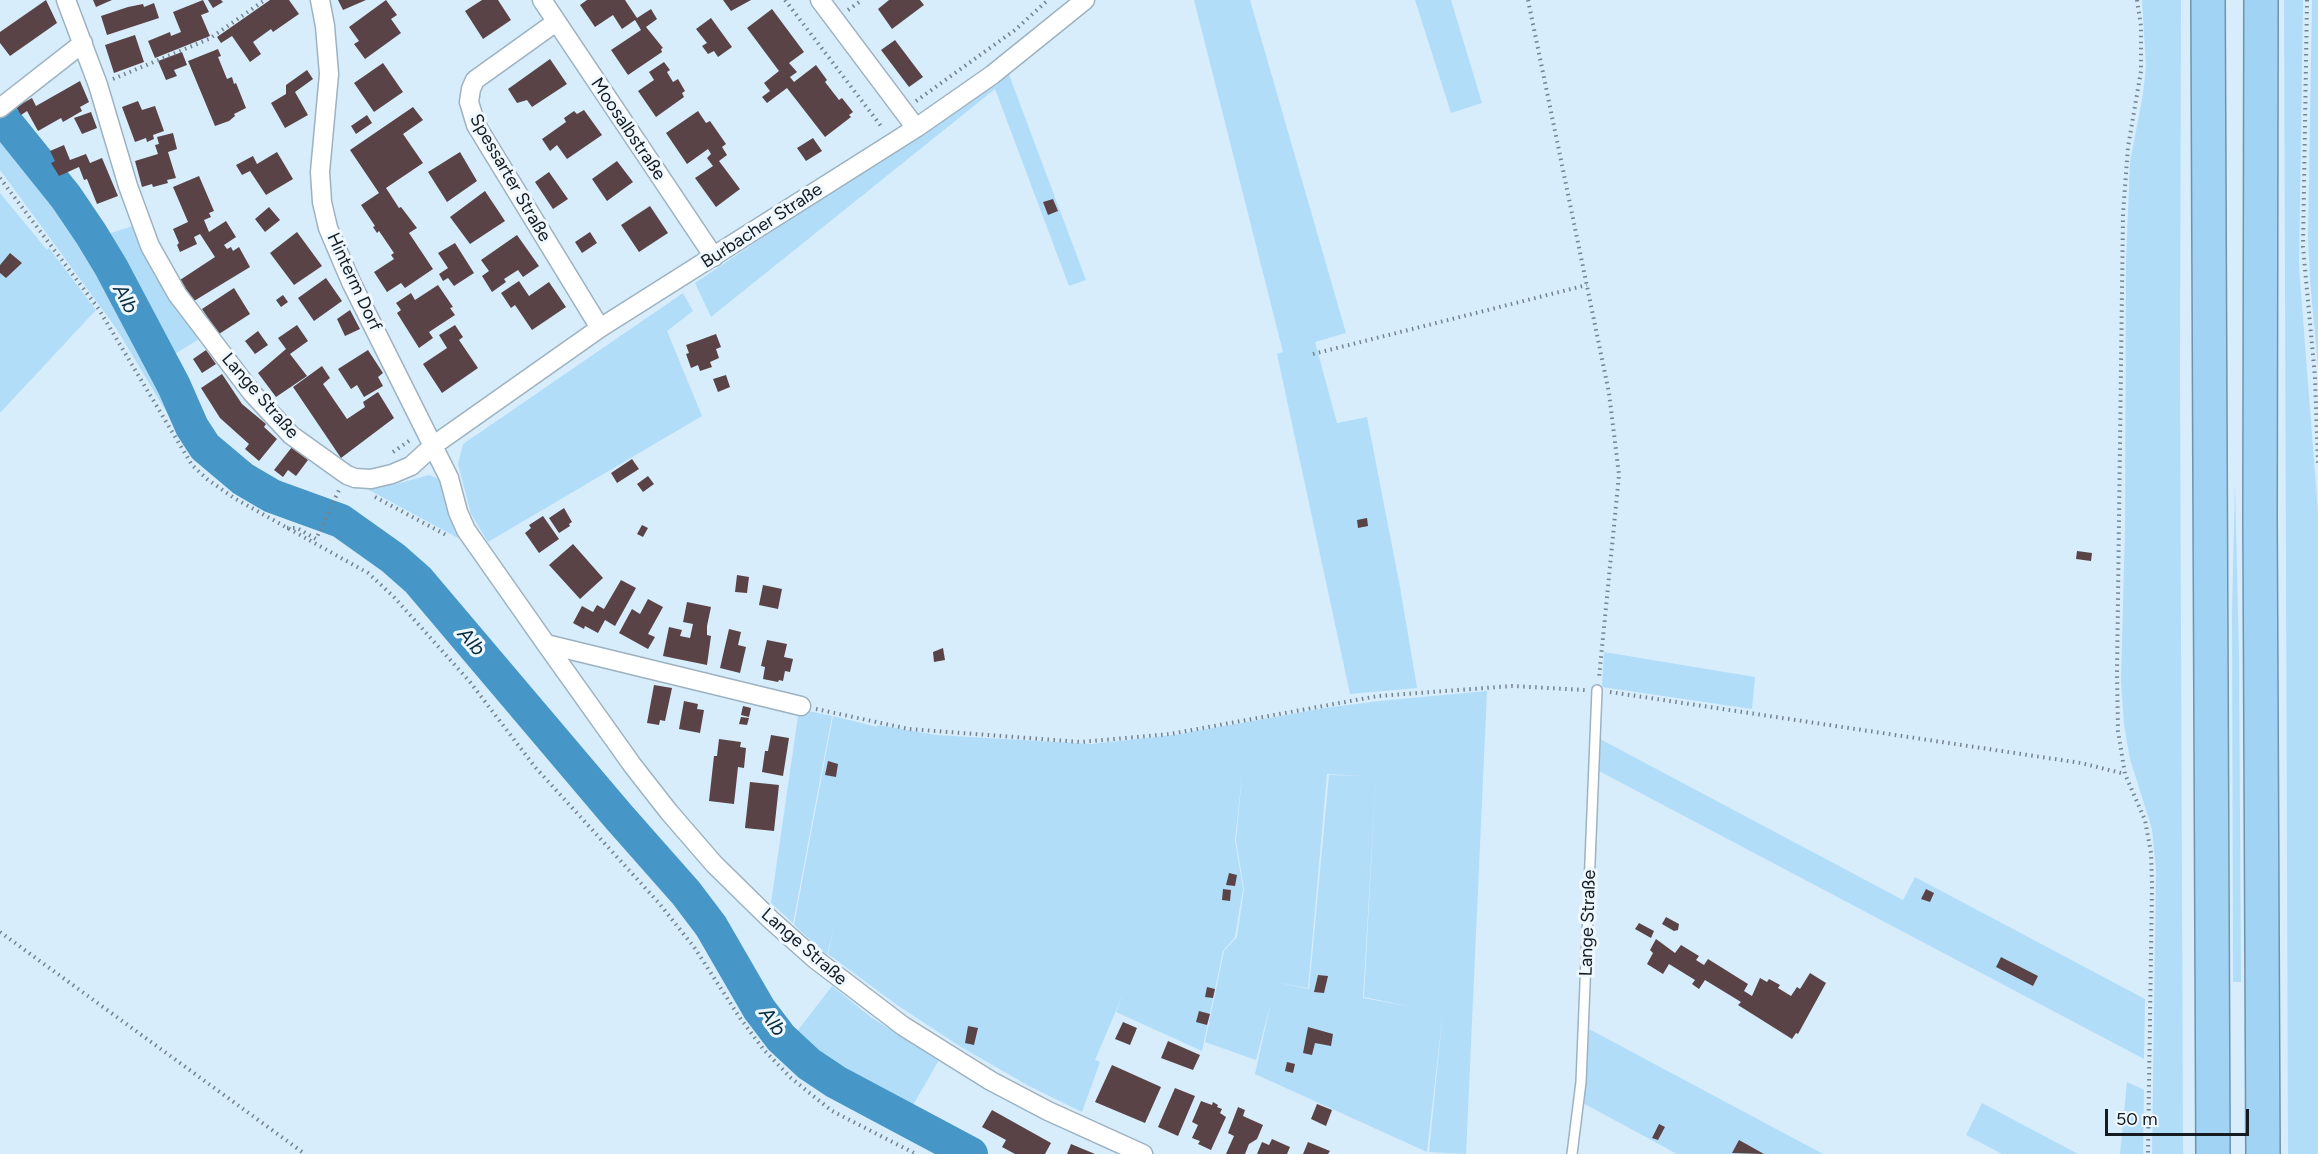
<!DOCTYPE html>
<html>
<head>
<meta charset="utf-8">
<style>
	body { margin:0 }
	#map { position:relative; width:2318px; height:1154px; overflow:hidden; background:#d7edfc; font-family:Figtree,sans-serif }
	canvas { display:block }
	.scale { position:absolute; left:2105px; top:1109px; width:144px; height:27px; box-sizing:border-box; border:3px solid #141c21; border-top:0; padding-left:8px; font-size:18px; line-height:21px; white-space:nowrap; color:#141c21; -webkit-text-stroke:4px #eff8fe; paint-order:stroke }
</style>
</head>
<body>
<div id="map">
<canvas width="2318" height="1154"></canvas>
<div class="scale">50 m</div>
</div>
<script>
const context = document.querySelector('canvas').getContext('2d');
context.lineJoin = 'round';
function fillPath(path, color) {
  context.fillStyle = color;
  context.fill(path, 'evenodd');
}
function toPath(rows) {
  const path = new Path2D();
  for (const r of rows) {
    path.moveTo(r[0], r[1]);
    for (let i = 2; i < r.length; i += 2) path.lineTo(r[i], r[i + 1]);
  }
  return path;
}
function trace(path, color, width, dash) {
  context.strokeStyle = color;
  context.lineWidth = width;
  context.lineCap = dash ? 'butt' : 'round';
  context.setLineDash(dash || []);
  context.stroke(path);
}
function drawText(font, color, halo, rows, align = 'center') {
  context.font = font + ' Figtree,sans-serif';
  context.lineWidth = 6;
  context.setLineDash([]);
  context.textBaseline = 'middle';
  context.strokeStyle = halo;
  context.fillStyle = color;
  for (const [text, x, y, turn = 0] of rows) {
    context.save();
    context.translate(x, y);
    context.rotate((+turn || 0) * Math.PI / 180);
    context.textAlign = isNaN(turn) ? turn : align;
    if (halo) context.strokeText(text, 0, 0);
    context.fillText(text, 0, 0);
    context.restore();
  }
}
fillPath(toPath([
	[1194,0,1250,0,1346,333,1315,342,1337,423,1367,417,1400,587,1417,688,1350,694,1277,354,1283,352],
	[1415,0,1451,0,1482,103,1451,113],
	[2142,0,2181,0,2180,371,2183,1154,2152,1154,2156,870,2152,829,2130,759,2124,725,2121,681,2125,529,2126,261,2130,162,2143,94,2146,66],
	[2284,0,2303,0,2299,267,2318,512,2318,1154,2288,1154],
	[2312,0,2318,0,2318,368,2310,280,2308,238],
	[1008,72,1086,280,1069,286,995,89,711,317,695,283],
	[0,120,38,168,107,267,184,417,173,423,116,328,0,170],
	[0,193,47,250,49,248,96,310,0,413],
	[133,226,154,274,199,339,170,357,137,293,101,236],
	[683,293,693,311,667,331,702,416,488,542,471,514,458,464,463,444],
	[429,475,439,479,444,487,452,522,459,535,458,538,369,490,370,487,396,484],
	[2235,483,2239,655,2241,982,2233,982,2232,612],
	[1604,652,1755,677,1752,709,1602,687],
	[1487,691,1466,1154,1429,1152,1443,1011,1427,1152,1255,1074,1271,1002,1256,1060,1205,1042,1224,951,1237,937,1244,889,1236,840,1243,767,1235,840,1243,889,1235,937,1223,951,1202,1051,1116,1012,1124,992,1095,1060,1100,1062,1082,1112,1029,1086,961,1047,897,1005,828,954,834,927,827,955,794,925,833,716,877,727,878,725,936,735,1091,744,1174,735,1325,708,1379,701],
	[1327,774,1363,776,1329,775,1309,989,1275,982,1308,988],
	[1376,776,1364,997,1412,1007,1363,998],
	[799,709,832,716,793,923,771,903],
	[1600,739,1903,900,1915,877,2145,999,2144,1059,1597,770],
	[832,986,872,1018,939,1060,909,1112,856,1080,795,1034],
	[1589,1029,1823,1154,1677,1154,1583,1103],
	[2127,1082,2144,1090,2143,1154,2120,1154],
	[1982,1103,2078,1154,2002,1154,1966,1135]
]), '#b2ddf9');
trace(toPath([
	[0,115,66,197,91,234,111,267,174,386,192,427,205,447,243,479,272,496,341,521,393,558,418,580,618,816,686,893,711,926,759,1009,781,1038,809,1064,836,1082,971,1154]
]), '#4697c7', 34);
fillPath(toPath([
	[46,0,57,23,10,56,0,43,0,32],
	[93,0,112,0,96,7],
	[203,0,209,12,201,15,210,36,155,58,148,41,170,32,171,36,181,32,173,12],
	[208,0,221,0,223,2,213,8],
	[270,0,289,0,299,14,273,32,271,29,253,42,261,54,250,62,232,36,221,43,217,37],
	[338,0,366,0,343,10],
	[386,0,397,15,391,19,401,33,365,59,354,44,359,41,349,27],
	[482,0,498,0,511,20,483,39,465,11],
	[587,0,625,0,637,18,651,9,657,19,646,27,663,48,661,49,662,52,628,75,611,50,641,30,635,20,622,29,613,15,595,27,580,5],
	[723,0,751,0,731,11],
	[889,0,920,0,924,5,892,29,878,9],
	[154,3,159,18,107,35,101,16,128,7,143,4,144,7],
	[772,9,804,52,789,63,797,72,790,77,794,82,816,65,827,80,825,82,839,100,842,98,853,112,849,115,851,117,825,137,787,88,767,103,762,97,770,91,764,83,779,71,747,28],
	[711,18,732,47,718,57,714,51,708,54,702,46,707,43,696,29],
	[135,35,144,62,114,73,105,45],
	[895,40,923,77,909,87,881,50],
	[218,49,221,56,218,57,227,79,232,77,234,84,236,83,246,108,234,114,235,116,229,121,215,126,188,61],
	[182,52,187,65,174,70,177,76,166,80,158,61],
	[550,59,567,84,532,107,527,100,517,103,508,89],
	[664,62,670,70,667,72,673,82,678,79,685,91,682,93,684,97,656,117,638,91,654,80,649,72],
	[383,63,403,92,374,112,354,83],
	[307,70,313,79,295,92,308,115,285,128,271,103,286,94,286,85],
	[80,81,89,102,80,107,82,111,63,122,61,118,38,131,27,111,21,115,16,107,32,98,36,106],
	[138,101,142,110,155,106,164,131,153,135,154,139,147,142,146,138,135,142,122,107],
	[413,107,423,120,403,134,423,163,386,188,399,208,401,207,417,228,409,233,433,269,405,288,401,283,387,292,374,272,394,259,391,255,394,253,379,231,377,233,373,227,375,226,361,205,379,193,350,150],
	[584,110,602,135,567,159,557,145,550,151,542,139,566,122,564,118,574,111,577,114],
	[698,111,706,123,710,121,726,144,722,147,727,155,719,161,740,189,716,207,695,178,713,166,707,158,711,154,708,149,687,164,666,133],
	[91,112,97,128,82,134,74,118],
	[367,115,372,123,356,134,351,126],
	[173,133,177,149,168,152,176,178,167,180,168,183,153,187,152,184,142,187,135,161,158,154,155,145,159,144,157,137],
	[813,138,822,151,806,161,797,148],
	[64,145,70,160,86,154,90,163,102,158,118,196,97,204,87,179,84,180,79,167,59,176,51,163,55,161,50,151],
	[277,152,293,179,266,195,250,171,242,175,236,165,253,156,257,164],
	[460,152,477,181,447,202,428,172],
	[617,161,633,182,607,201,592,179],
	[549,172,568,199,553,209,535,182],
	[199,176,214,211,209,213,211,217,204,220,209,232,226,221,236,237,224,245,227,249,231,247,233,251,239,247,250,267,194,301,180,280,215,257,200,234,194,237,197,244,180,252,177,245,179,243,173,229,188,222,173,187],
	[485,191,505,221,470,244,450,217],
	[1053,199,1058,211,1048,215,1043,202],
	[650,206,668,233,639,252,621,225],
	[269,207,280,220,265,232,255,219],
	[297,232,322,266,294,285,270,253],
	[590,232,597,243,582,253,575,242],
	[517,235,539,266,523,277,518,270,504,279,506,282,492,292,482,276,489,271,481,260],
	[455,243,474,273,454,286,448,278,443,281,439,274,448,268,438,253],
	[10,253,22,263,6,278,0,273,0,265],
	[326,278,342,301,314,321,298,298],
	[519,281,529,296,549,282,566,307,532,330,515,305,511,308,501,293],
	[438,285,453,307,450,308,455,315,429,332,433,338,419,348,397,313,401,310,396,303,411,293,415,300],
	[234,288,250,314,219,334,202,309],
	[283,295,288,302,281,307,276,300],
	[350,310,360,329,345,336,337,319],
	[297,325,308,341,290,354,307,376,276,397,258,373,286,349,278,338],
	[455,325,463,337,459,340,478,368,442,393,423,364,447,348,439,335],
	[258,331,268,345,255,354,245,341],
	[716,334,721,347,716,349,719,358,710,362,712,367,700,371,698,365,691,368,686,354,689,353,686,345],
	[206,350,216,364,202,373,193,359],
	[368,350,383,373,378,377,383,386,364,397,357,385,351,389,338,369],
	[322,366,330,378,323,384,347,419,365,407,363,402,378,392,394,418,341,458,293,387],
	[222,374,242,404,266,424,264,427,277,439,259,461,245,449,249,444,220,418,201,388],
	[726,375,730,387,718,392,713,379],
	[292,447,308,460,296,476,288,470,283,477,274,470],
	[632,459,639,469,617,483,611,473],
	[648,476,654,484,643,492,637,484],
	[564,508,572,522,569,524,570,526,559,533,549,518],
	[543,516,559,539,539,553,525,533,531,528,529,525],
	[1367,518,1368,526,1358,528,1357,520],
	[642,525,648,528,643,537,637,534],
	[573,544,603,578,580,599,549,565],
	[2077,551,2092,553,2091,561,2076,559],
	[737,575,749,577,747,593,735,592],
	[621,580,636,588,615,626,605,620,598,633,585,626,584,629,573,623,582,606,593,612,597,605,604,609],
	[763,585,782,589,778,609,759,605],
	[648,599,663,607,648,634,655,637,648,649,619,633,632,609,640,614],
	[687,602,711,607,707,626,707,635,711,636,707,665,663,656,669,627,682,630,680,636,690,638,693,624,683,622],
	[729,629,741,632,738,645,746,647,740,673,720,668],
	[767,640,787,644,784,657,793,659,790,672,785,671,783,681,779,680,778,682,763,679,765,667,761,666],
	[943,648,945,660,934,662,933,652],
	[654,685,672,688,665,721,660,720,659,725,647,723],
	[684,701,698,704,697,709,704,710,700,733,679,729],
	[743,706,751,708,749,717,741,715],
	[741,717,749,718,747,725,739,724],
	[771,735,789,738,783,776,762,772,765,751,768,751],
	[719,739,741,742,740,747,746,748,744,768,738,767,734,804,709,801,714,756,717,756],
	[828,761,838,764,836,777,825,775],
	[750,782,779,785,774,831,745,828],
	[1229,873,1237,875,1235,886,1226,885],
	[1223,889,1231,890,1230,901,1222,900],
	[1926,889,1934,893,1930,902,1921,899],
	[1666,917,1679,924,1678,930,1674,931,1662,924],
	[1639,923,1654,931,1651,938,1635,929],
	[1656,939,1675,953,1681,945,1699,956,1696,960,1704,965,1708,959,1748,984,1744,991,1752,996,1760,978,1767,982,1769,979,1780,985,1778,988,1791,996,1797,987,1800,989,1810,973,1826,983,1798,1034,1796,1033,1792,1039,1738,1005,1741,1002,1705,980,1699,989,1692,984,1695,980,1669,964,1663,974,1647,964,1653,953,1650,950],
	[2001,957,2038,976,2033,986,1996,967],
	[1318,975,1328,976,1324,993,1314,992],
	[1207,987,1215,989,1213,998,1205,997],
	[1199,1011,1210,1014,1207,1025,1196,1022],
	[1123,1022,1137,1028,1130,1045,1115,1039],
	[968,1026,978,1028,974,1045,965,1043],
	[1308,1027,1333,1034,1331,1046,1315,1043,1312,1055,1303,1053],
	[1168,1041,1200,1055,1193,1070,1161,1058],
	[1287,1062,1295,1064,1293,1073,1285,1071],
	[1112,1065,1161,1087,1145,1123,1095,1102],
	[1175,1088,1195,1096,1178,1136,1158,1127],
	[1201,1101,1212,1105,1213,1102,1218,1105,1217,1107,1222,1109,1220,1113,1226,1117,1211,1150,1198,1144,1200,1141,1192,1138,1198,1125,1192,1122],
	[1317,1104,1332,1110,1326,1126,1311,1119],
	[1238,1107,1245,1110,1243,1116,1263,1125,1257,1139,1249,1144,1245,1154,1226,1154,1234,1136,1228,1133],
	[992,1110,1051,1143,1045,1154,1015,1154,1002,1147,1006,1140,982,1127],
	[1659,1124,1665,1127,1658,1140,1652,1138],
	[1272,1139,1290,1147,1287,1154,1257,1154,1262,1142,1269,1145],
	[1739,1140,1764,1154,1732,1153],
	[1308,1142,1330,1151,1328,1154,1303,1154],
	[1071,1144,1095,1154,1067,1154]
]), '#5a4347');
const lane = toPath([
	[1572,1154,1581,1082,1597,690]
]);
const street = toPath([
	[66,0,98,85,128,186,150,246,177,294,252,393,291,435,347,475,355,478,371,479,392,474,411,466,434,445,600,328,916,128,992,75,1085,0],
	[320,0,325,26,329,74,320,172,322,202,328,228,351,282,449,478,458,512,466,530,546,644,633,766,669,812,714,864,770,919,815,959,903,1026,991,1081,1048,1111,1143,1154],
	[542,0,714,257],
	[820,0,916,128],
	[556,22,475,80,471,89,469,102,476,125,600,328],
	[0,108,83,43],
	[546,644,801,706]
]);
const highway = toPath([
	[2208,0,2213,1154],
	[2261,0,2260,517,2263,1154]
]);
trace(lane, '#9db2c1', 12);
trace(street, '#9db2c1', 21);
trace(highway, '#7093aa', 36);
trace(toPath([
	[785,0,881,126],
	[1528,0,1609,393,1619,475,1599,678],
	[2137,0,2141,26,2141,71,2128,147,2123,214,2117,673,2118,731,2125,774,2145,820,2151,853,2152,884,2148,1154],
	[2307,0,2303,247,2315,377,2318,463],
	[848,10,862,0],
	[113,79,209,39,265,0],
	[916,101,1015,30,1048,0],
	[0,178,98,308,192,465,207,479,234,498,368,573,393,596,470,682,535,767,658,902,694,947,740,1018,764,1050,791,1078,832,1111,916,1154],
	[1313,354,1587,285],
	[393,452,409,441],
	[375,497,448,536],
	[287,528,297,528,316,539,339,490],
	[1610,692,2081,763,2125,774],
	[816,709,909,729,1081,742,1170,734,1378,696,1512,686,1585,690],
	[0,932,305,1154]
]), '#74838d', 4, [1.5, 4.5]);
trace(lane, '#fff', 9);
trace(street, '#fff', 18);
trace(highway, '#a1d3f4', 33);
drawText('18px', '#141c21', '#eff8fe', [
	["Moosalbstraße",628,129,56],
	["Spessarter Straße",510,178,60],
	["Burbacher Straße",762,226,-33],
	["Hinterm Dorf",354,282,65],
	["Lange Straße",260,396,49],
	["Lange Straße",1588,923,-88],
	["Lange Straße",804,947,41]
]);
drawText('italic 20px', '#082d41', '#eff8fe', [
	["Alb",125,299,62],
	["Alb",471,642,49],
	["Alb",772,1022,54]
]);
</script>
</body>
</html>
